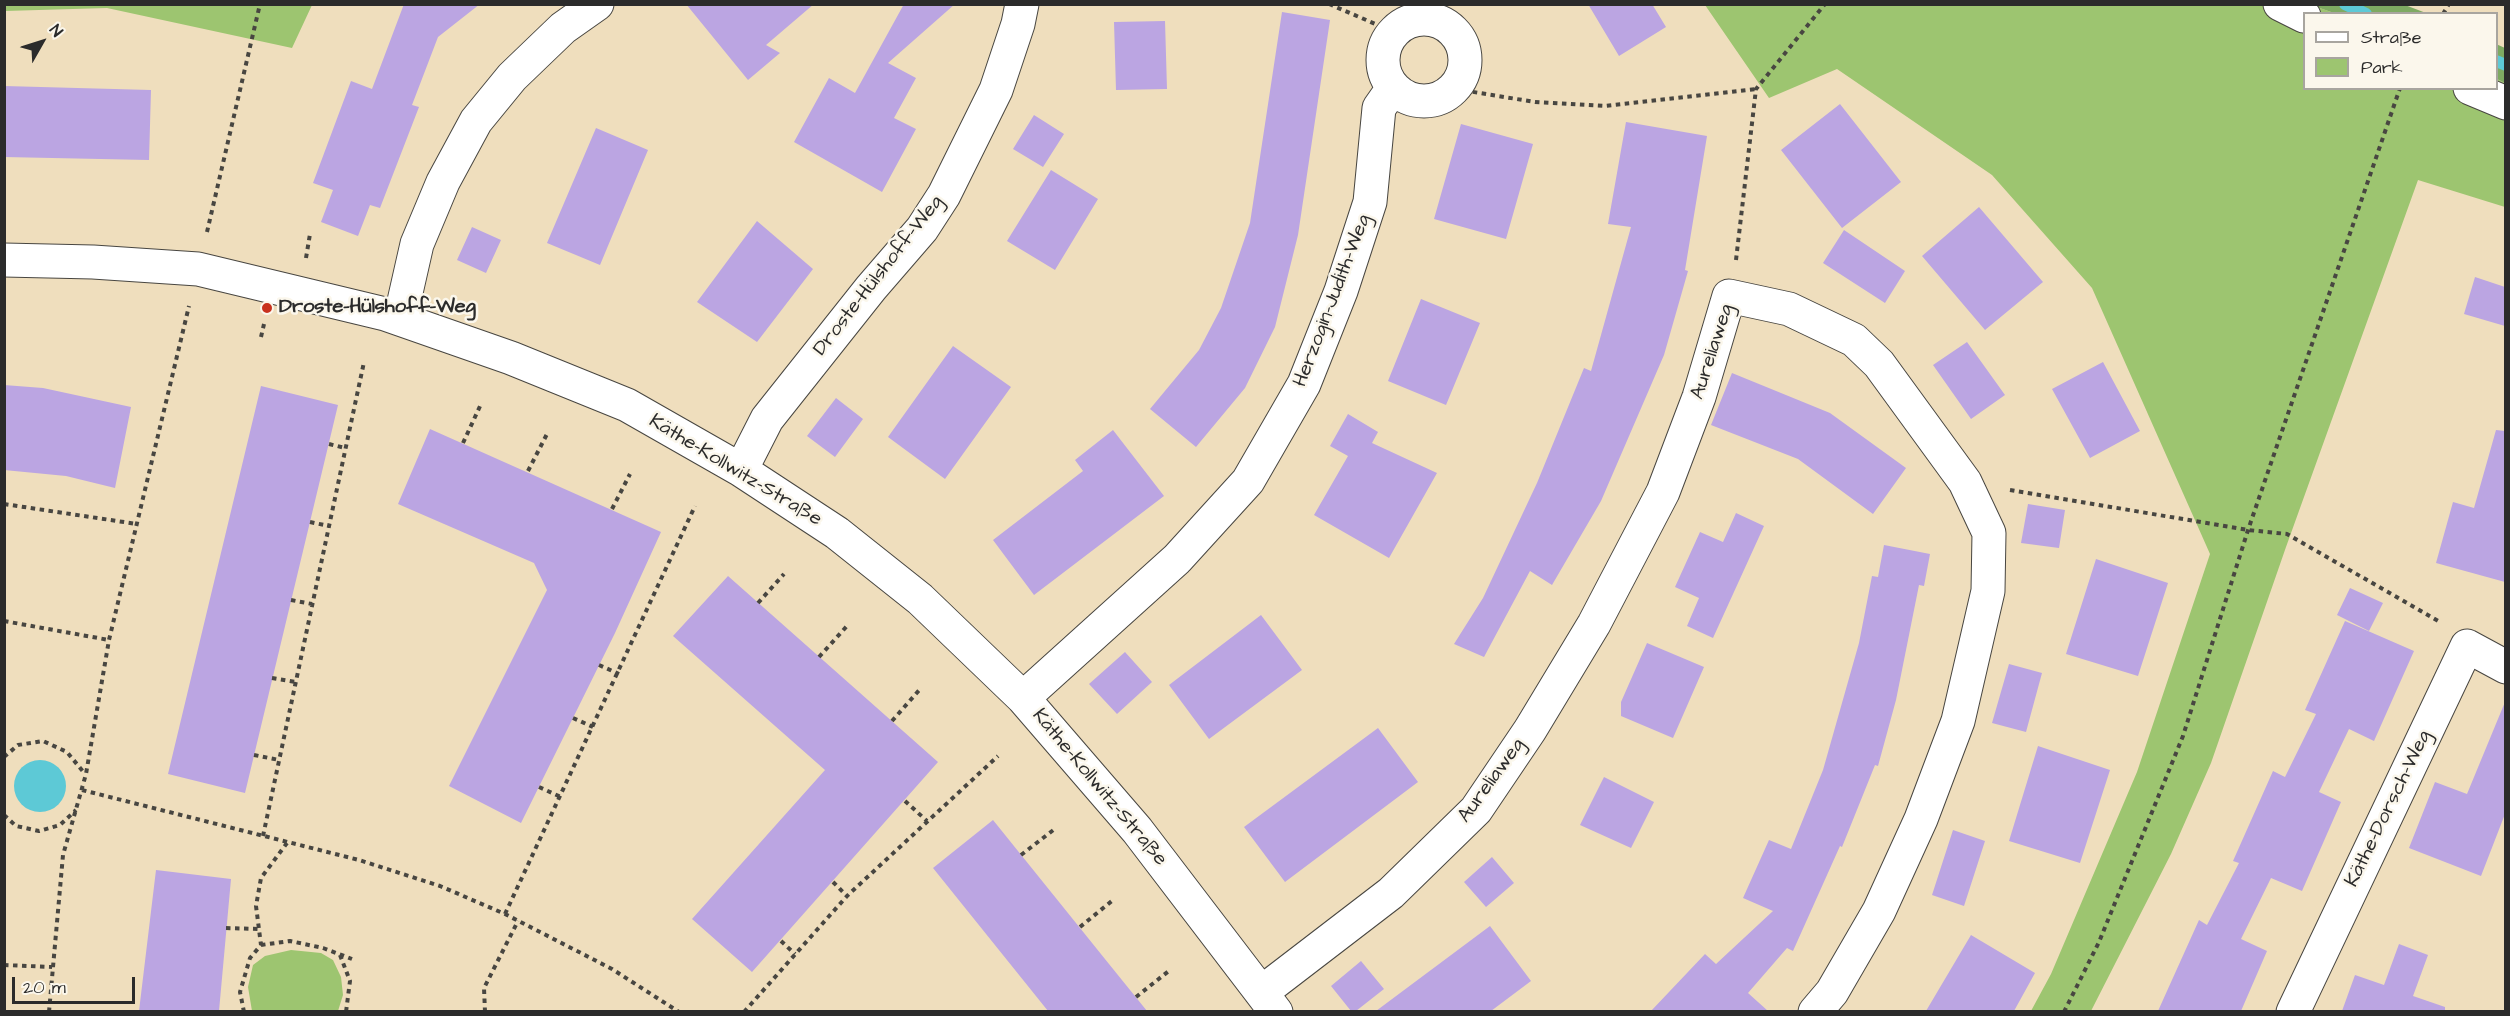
<!DOCTYPE html>
<html>
<head>
<meta charset="utf-8">
<style>
	body { margin:0 }
	#map { position:relative; width:2510px; height:1016px; overflow:hidden; background:#efdebd; font-family:"Architects Daughter",sans-serif }
	canvas { display:block }
	.frame { position:absolute; inset:0; border:6px solid #2b2b2b; pointer-events:none }
	.legend { position:absolute; left:2303px; top:12px; width:195px; height:78px; box-sizing:border-box; background:#fbf7ec; border:2px solid #a8a59f; margin:0; padding:8px 10px; list-style:none; font-size:18px; color:#2b2b2b }
	.legend li { display:flex; align-items:center; gap:12px; height:30px }
	.legend b { width:30px; border:2px solid #a8a59f }
	.north { position:absolute; left:12px; top:12px; width:60px; height:60px; -webkit-text-stroke:4px #fbf7ec; paint-order:stroke; rotate:51deg; font-size:16px; font-weight:700; line-height:24px; text-align:center; color:#2b2b2b }
	.north::after { content:''; display:block; margin:auto; width:21px; height:27px; background:#2b2b2b; clip-path:polygon(50% 0,100% 100%,50% 72%,0 100%) }
	.scale { position:absolute; left:12px; top:977px; width:123px; height:27px; box-sizing:border-box; border:3px solid #2b2b2b; border-top:0; padding-left:8px; font-size:18px; line-height:21px; white-space:nowrap; color:#2b2b2b; -webkit-text-stroke:4px #fbf7ec; paint-order:stroke }
</style>
</head>
<body>
<div id="map">
<canvas width="2510" height="1016"></canvas>
<div class="frame"></div>
<ul class="legend">
<li><b style="height:8px;background:#fff"></b>Straße</li>
<li><b style="height:16px;background:#9dc570"></b>Park</li>
</ul>
<div class="north">N</div>
<div class="scale">20 m</div>
</div>
<script>
const context = document.querySelector('canvas').getContext('2d');
context.lineJoin = 'round';
function fillPath(path, color) {
  context.fillStyle = color;
  context.fill(path, 'evenodd');
}
function toPath(rows) {
  const path = new Path2D();
  for (const r of rows) {
    if (r.length === 3) {
      path.moveTo(r[0] + r[2], r[1]);
      path.arc(r[0], r[1], r[2], 0, 2 * Math.PI);
      continue;
    }
    path.moveTo(r[0], r[1]);
    for (let i = 2; i < r.length; i += 2) path.lineTo(r[i], r[i + 1]);
  }
  return path;
}
function trace(path, color, width, dash) {
  context.strokeStyle = color;
  context.lineWidth = width;
  context.lineCap = dash ? 'butt' : 'round';
  context.setLineDash(dash || []);
  context.stroke(path);
}
function drawText(font, color, halo, rows, align = 'center') {
  context.font = font + ' "Architects Daughter",sans-serif';
  context.lineWidth = 5;
  context.setLineDash([]);
  context.textBaseline = 'middle';
  context.strokeStyle = halo;
  context.fillStyle = color;
  for (const [text, x, y, turn = 0] of rows) {
    context.save();
    context.translate(x, y);
    context.rotate((+turn || 0) * Math.PI / 180);
    context.textAlign = isNaN(turn) ? turn : align;
    if (halo) context.strokeText(text, 0, 0);
    context.fillText(text, 0, 0);
    context.restore();
  }
}
fillPath(toPath([
	[4,5,5,4,312,5,292,48,107,8,5,11],
	[1705,5,2311,5,2334,13,2304,14,2304,88,2496,88,2497,79,2505,83,2505,207,2418,180,2286,547,2211,763,2171,854,2091,1011,2031,1011,2051,974,2137,772,2210,554,2092,288,1992,175,1837,69,1769,98],
	[291,950,321,953,333,960,341,977,343,995,338,1011,252,1011,248,987,253,965,265,956]
]), '#9dc570');
fillPath(toPath([
	[2311,5,2405,5,2426,13,2334,13],
	[2496,44,2505,48,2505,83,2497,79]
]), '#7eaa62');
fillPath(toPath([
	[40,786,26]
]), '#5dc9d6');
trace(toPath([
	[2345,4,2366,14],
	[2496,61,2506,65]
]), '#5dc9d6', 12);
fillPath(toPath([
	[404,4,480,4,438,37,412,105,419,107,380,208,370,205,358,236,321,222,333,190,313,183,351,81,372,89],
	[686,4,814,4,766,45,780,53,748,80],
	[904,4,955,4,888,63,916,78,894,118,916,129,882,192,794,142,829,78,855,93],
	[1588,4,1652,4,1666,27,1619,56],
	[1282,12,1330,20,1298,235,1275,327,1245,388,1196,447,1150,409,1199,350,1221,308,1250,223],
	[1165,21,1167,89,1116,90,1114,22],
	[4,86,151,90,149,160,4,157],
	[1840,104,1901,182,1842,228,1781,150],
	[1034,115,1064,134,1043,167,1013,149],
	[1626,122,1707,136,1685,270,1688,271,1664,355,1601,501,1552,585,1530,571,1484,657,1454,644,1483,598,1537,483,1584,368,1591,371,1631,227,1608,224],
	[1461,124,1533,144,1506,239,1434,219],
	[596,128,648,150,600,265,547,243],
	[1051,170,1098,199,1055,270,1007,241],
	[1979,207,2043,282,1985,330,1922,256],
	[757,221,813,269,757,342,697,302],
	[472,227,501,240,486,273,457,260],
	[1844,230,1905,271,1885,303,1823,263],
	[2475,277,2505,287,2505,326,2464,314],
	[1421,299,1480,323,1446,405,1388,381],
	[1967,342,2005,395,1971,419,1933,365],
	[953,346,1011,387,945,479,888,437],
	[2103,362,2140,431,2090,458,2052,389],
	[1732,373,1830,413,1906,468,1873,514,1798,459,1711,425],
	[4,385,43,388,131,407,115,488,66,476,4,470],
	[261,386,338,405,245,793,168,774],
	[836,398,863,419,835,457,807,436],
	[1348,414,1378,432,1372,443,1437,473,1389,558,1314,515,1348,456,1330,446],
	[430,429,661,532,615,633,521,823,449,786,547,590,534,563,398,504],
	[1113,430,1164,496,1034,595,993,540,1083,471,1075,460],
	[2496,430,2505,431,2505,582,2436,563,2453,502,2474,508],
	[2028,504,2065,510,2059,548,2021,543],
	[1736,513,1764,526,1713,638,1687,626,1699,598,1675,587,1700,532,1723,542],
	[1884,545,1930,554,1924,586,1919,585,1896,700,1878,766,1875,765,1842,847,1840,846,1793,951,1787,948,1748,993,1768,1011,1651,1011,1705,954,1716,964,1773,911,1743,898,1769,840,1791,849,1823,770,1859,643,1872,576,1878,577],
	[2096,559,2168,583,2138,676,2066,654],
	[728,576,938,762,752,972,692,919,825,770,673,636],
	[2350,588,2383,603,2369,631,2337,615],
	[1261,615,1302,670,1209,739,1169,685],
	[2345,621,2414,651,2374,741,2349,729,2319,792,2341,802,2302,891,2271,878,2241,939,2267,951,2241,1011,2158,1011,2199,920,2207,925,2239,863,2233,861,2273,771,2285,777,2316,714,2305,710],
	[1647,643,1704,667,1673,738,1621,716,1621,702],
	[1125,652,1152,682,1117,714,1089,684],
	[2009,664,2042,673,2026,732,1992,723],
	[2505,702,2505,814,2481,876,2409,848,2435,782,2467,794],
	[1378,728,1418,782,1285,882,1244,827],
	[2038,746,2110,770,2080,863,2009,841],
	[1604,777,1654,802,1631,848,1580,825],
	[993,820,1109,964,1147,1011,1048,1011,933,868],
	[1953,830,1985,841,1964,906,1932,895],
	[1492,857,1514,883,1486,907,1464,882],
	[156,870,231,879,219,1011,139,1011],
	[1490,926,1531,981,1491,1011,1376,1011],
	[1971,935,2035,973,2014,1011,1926,1011],
	[2399,944,2428,955,2413,996,2445,1007,2445,1011,2342,1011,2355,975,2384,985],
	[1361,961,1384,989,1356,1011,1351,1011,1331,986]
]), '#bba5e2');
const minor = toPath([
	[2280,4,2304,16],
	[1424,60,41],
	[2470,88,2506,103],
	[4,260,93,262,198,269,385,314,511,358,627,405,741,470,837,533,920,599,1023,698,1137,830,1276,1012],
	[400,319,417,244,443,182,476,121,512,77,563,28,597,4],
	[741,470,767,419,871,288,922,229,944,195,996,90,1018,24,1022,4],
	[1023,698,1177,559,1248,481,1304,384,1341,291,1370,202,1379,108,1393,88],
	[1262,992,1391,893,1476,810,1530,730,1594,624,1663,492,1699,397,1729,296,1789,309,1854,340,1879,364,1965,482,1989,533,1988,591,1958,721,1921,819,1879,911,1832,992,1815,1012],
	[2293,1012,2467,646,2506,667]
]);
trace(minor, '#484641', 35);
trace(toPath([
	[1329,4,1394,32],
	[2443,14,2449,4],
	[1455,89,1535,102,1605,106,1756,89],
	[207,232,260,4],
	[306,258,310,234],
	[1736,260,1756,89,1825,4],
	[261,337,264,324],
	[463,443,481,404],
	[329,444,345,448],
	[528,471,548,432],
	[2010,490,2248,530,2287,534,2440,622],
	[4,504,137,524],
	[612,509,630,474],
	[310,522,329,526],
	[291,600,312,604],
	[758,603,784,574],
	[4,621,109,640],
	[819,657,847,626],
	[599,665,619,674],
	[272,678,296,682],
	[573,718,593,727],
	[892,721,921,688],
	[254,755,279,760],
	[4,757,18,745,43,741,67,752,85,774],
	[539,787,561,797],
	[82,790,359,860,440,886,505,914,612,969,679,1012],
	[905,801,927,821],
	[4,815,16,826,39,831,60,825,76,810],
	[263,836,364,362],
	[1021,855,1056,828],
	[833,882,847,896],
	[505,914,695,506],
	[1080,927,1113,900],
	[226,928,259,929],
	[781,941,795,954],
	[261,945,290,941,323,948,352,959],
	[340,955,350,981,346,1012],
	[4,965,52,967],
	[1136,997,1170,970],
	[49,1012,63,855,86,774,109,640,189,306],
	[244,1012,240,992,250,958,261,945,256,906,261,878,287,843],
	[485,1012,484,988,518,921],
	[744,1012,847,896,998,756],
	[2064,1012,2099,942,2183,736,2248,530,2400,88]
]), '#484641', 4, [4.5, 4.5]);
trace(minor, '#fff', 33);
for (const [x, y, r, color] of [
	[267,308,6,"#c8321e"]
]) {
  const dot = new Path2D();
  dot.arc(x, y, r, 0, 2 * Math.PI);
  context.fillStyle = color;
  context.fill(dot);
  trace(dot, '#fbf7ec', 2);
}
drawText('20px', '#2b2b2b', '#fbf7ec', [
	["Droste-Hülshoff-Weg",879,276,-52],
	["Herzogin-Judith-Weg",1333,301,-69],
	["Aureliaweg",1713,352,-72],
	["Käthe-Kollwitz-Straße",735,471,31],
	["Aureliaweg",1492,781,-54],
	["Käthe-Kollwitz-Straße",1099,788,50],
	["Käthe-Dorsch-Weg",2389,809,-64]
]);
drawText('bold 20px', '#2b2b2b', '#fbf7ec', [
	["Droste-Hülshoff-Weg",279,308]
], 'left');
</script>
</body>
</html>
